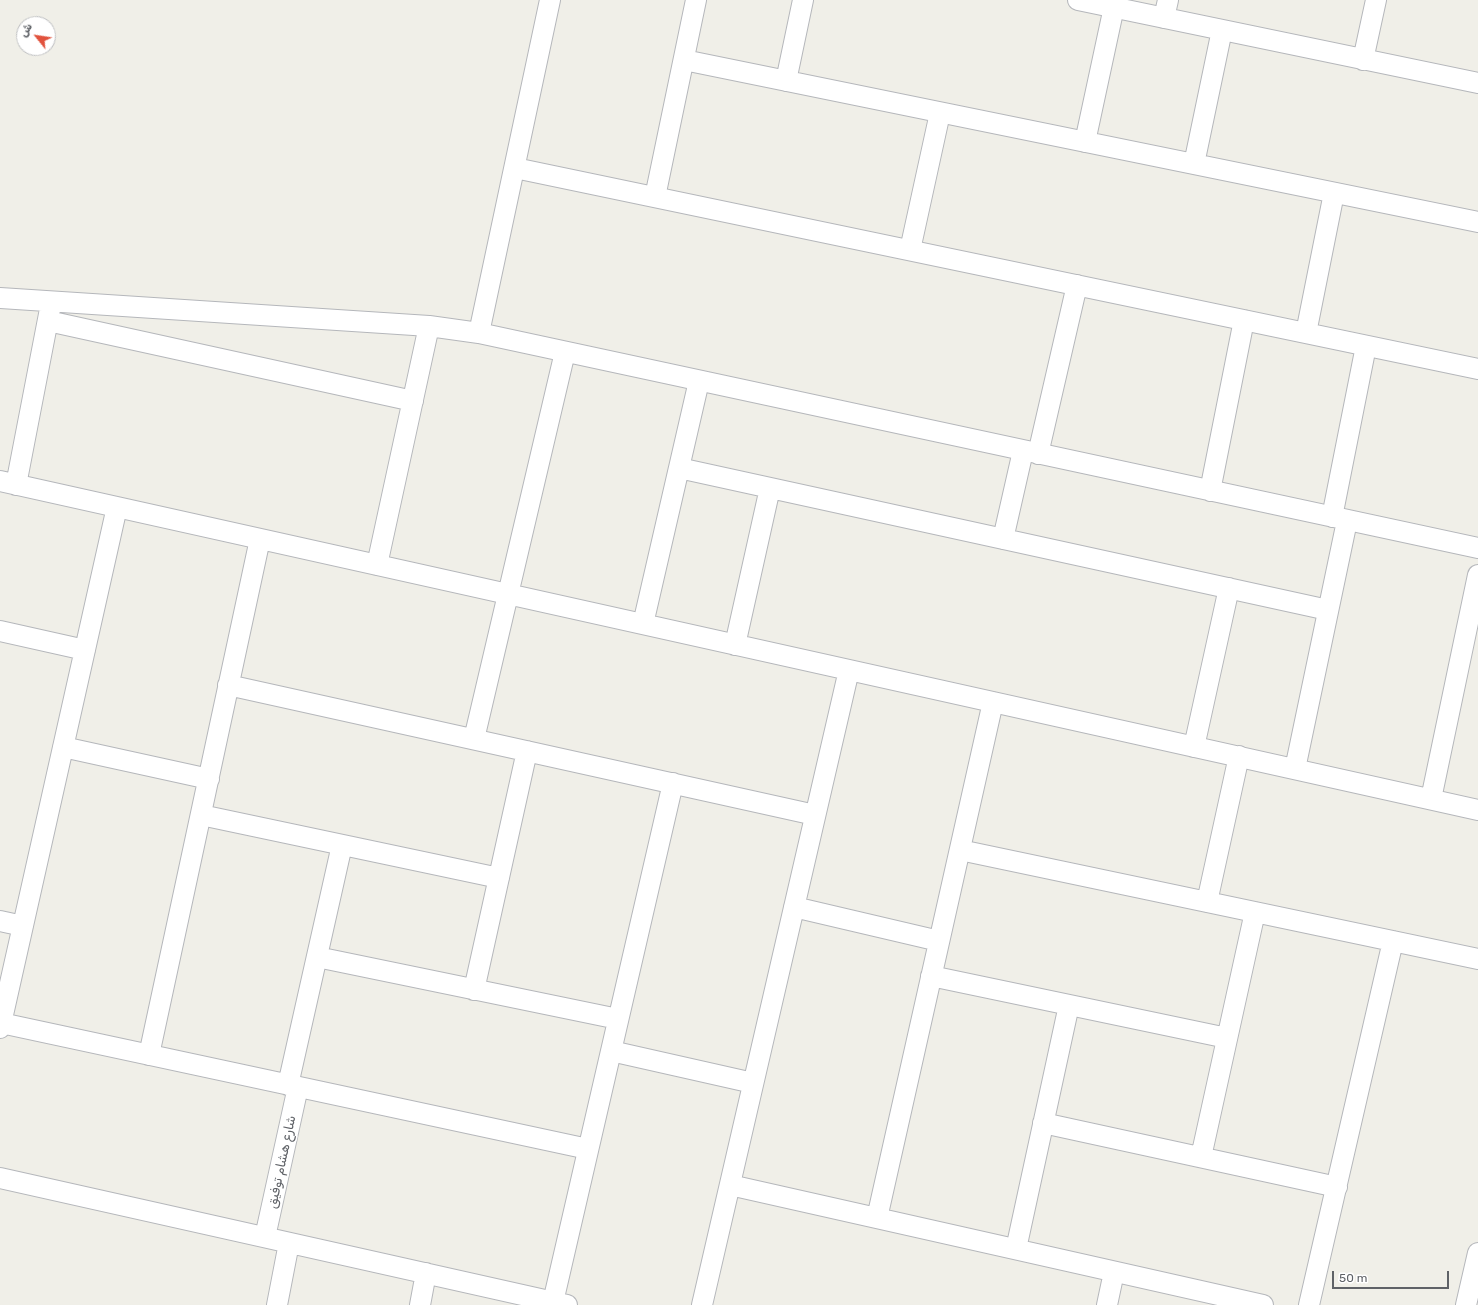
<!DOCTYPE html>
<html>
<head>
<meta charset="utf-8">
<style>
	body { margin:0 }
	#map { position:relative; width:1478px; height:1305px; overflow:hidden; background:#f0efe8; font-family:Rubik,Cairo,sans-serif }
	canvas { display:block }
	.north { position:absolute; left:16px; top:16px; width:40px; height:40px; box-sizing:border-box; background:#fff; border:1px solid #bfc0c2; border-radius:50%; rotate:300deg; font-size:11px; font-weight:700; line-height:16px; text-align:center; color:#5f6267 }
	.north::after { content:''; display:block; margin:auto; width:14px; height:18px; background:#e1523d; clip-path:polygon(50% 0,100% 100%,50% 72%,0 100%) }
	.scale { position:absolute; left:1332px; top:1271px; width:117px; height:18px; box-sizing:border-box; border:2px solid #5f6267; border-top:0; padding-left:5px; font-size:12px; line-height:14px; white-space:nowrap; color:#5f6267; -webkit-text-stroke:3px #fff; paint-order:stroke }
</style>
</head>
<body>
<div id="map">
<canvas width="1478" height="1305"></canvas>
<div class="north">ش</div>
<div class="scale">50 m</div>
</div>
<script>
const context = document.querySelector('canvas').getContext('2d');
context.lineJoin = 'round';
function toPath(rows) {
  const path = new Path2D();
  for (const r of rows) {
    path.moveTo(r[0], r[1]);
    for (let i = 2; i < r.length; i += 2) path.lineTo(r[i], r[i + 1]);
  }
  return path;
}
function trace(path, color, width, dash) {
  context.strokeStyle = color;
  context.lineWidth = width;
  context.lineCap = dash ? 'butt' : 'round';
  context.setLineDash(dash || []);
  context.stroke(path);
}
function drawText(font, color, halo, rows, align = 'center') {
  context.font = font + ' Rubik,Cairo,sans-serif';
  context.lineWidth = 3;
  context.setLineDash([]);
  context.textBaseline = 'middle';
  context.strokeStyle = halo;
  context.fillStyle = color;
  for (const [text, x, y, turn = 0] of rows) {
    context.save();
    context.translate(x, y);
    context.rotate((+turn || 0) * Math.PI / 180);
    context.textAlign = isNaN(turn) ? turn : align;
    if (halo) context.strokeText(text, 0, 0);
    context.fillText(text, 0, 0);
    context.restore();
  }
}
const minor = toPath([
	[1078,0,1478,83],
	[1164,18,1168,0],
	[684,60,1478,222],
	[1363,60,1376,0],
	[786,81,803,0],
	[1085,142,1114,7],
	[1194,164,1222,30],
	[515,168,1478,369],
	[655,197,696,0],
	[910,250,940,113],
	[0,298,429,326,479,333,1478,548],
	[48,321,413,401],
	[479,333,550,0],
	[1306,333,1334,193],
	[1038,454,1077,285],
	[679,468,1328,610],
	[0,481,1478,810],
	[16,485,50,309],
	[1210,491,1244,320],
	[1332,517,1366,346],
	[1003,539,1023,451],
	[377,565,429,326],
	[643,624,699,381],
	[0,631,85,650],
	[735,645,770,488],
	[228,685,815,815],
	[474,739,565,352],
	[63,747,209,779],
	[1194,747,1229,588],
	[1295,769,1347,521],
	[1431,799,1478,575],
	[201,815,499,878],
	[960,850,1478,959],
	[1207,902,1239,756],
	[794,907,939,941],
	[0,921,23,926],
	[317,957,618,1019],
	[931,976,1227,1038],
	[474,990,527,751],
	[1,1023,588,1149],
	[0,1028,117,507],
	[611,1051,753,1083],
	[149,1055,260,539],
	[288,1085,342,845],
	[1043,1123,1337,1187],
	[1201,1157,1255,912],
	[0,1178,567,1305],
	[730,1185,1263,1305],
	[877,1218,993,702],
	[265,1237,298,1087],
	[1016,1249,1069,1005],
	[553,1302,673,783],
	[277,1305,289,1243],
	[420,1305,426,1273],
	[702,1305,849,670],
	[1107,1305,1114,1272],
	[1309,1305,1393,941],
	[1466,1305,1478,1253]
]);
trace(minor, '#b5b7bb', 22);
trace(minor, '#fff', 20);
drawText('13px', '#5f6267', '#fff', [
	["شارع هشام توفيق",282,1162,-78]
]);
</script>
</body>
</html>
